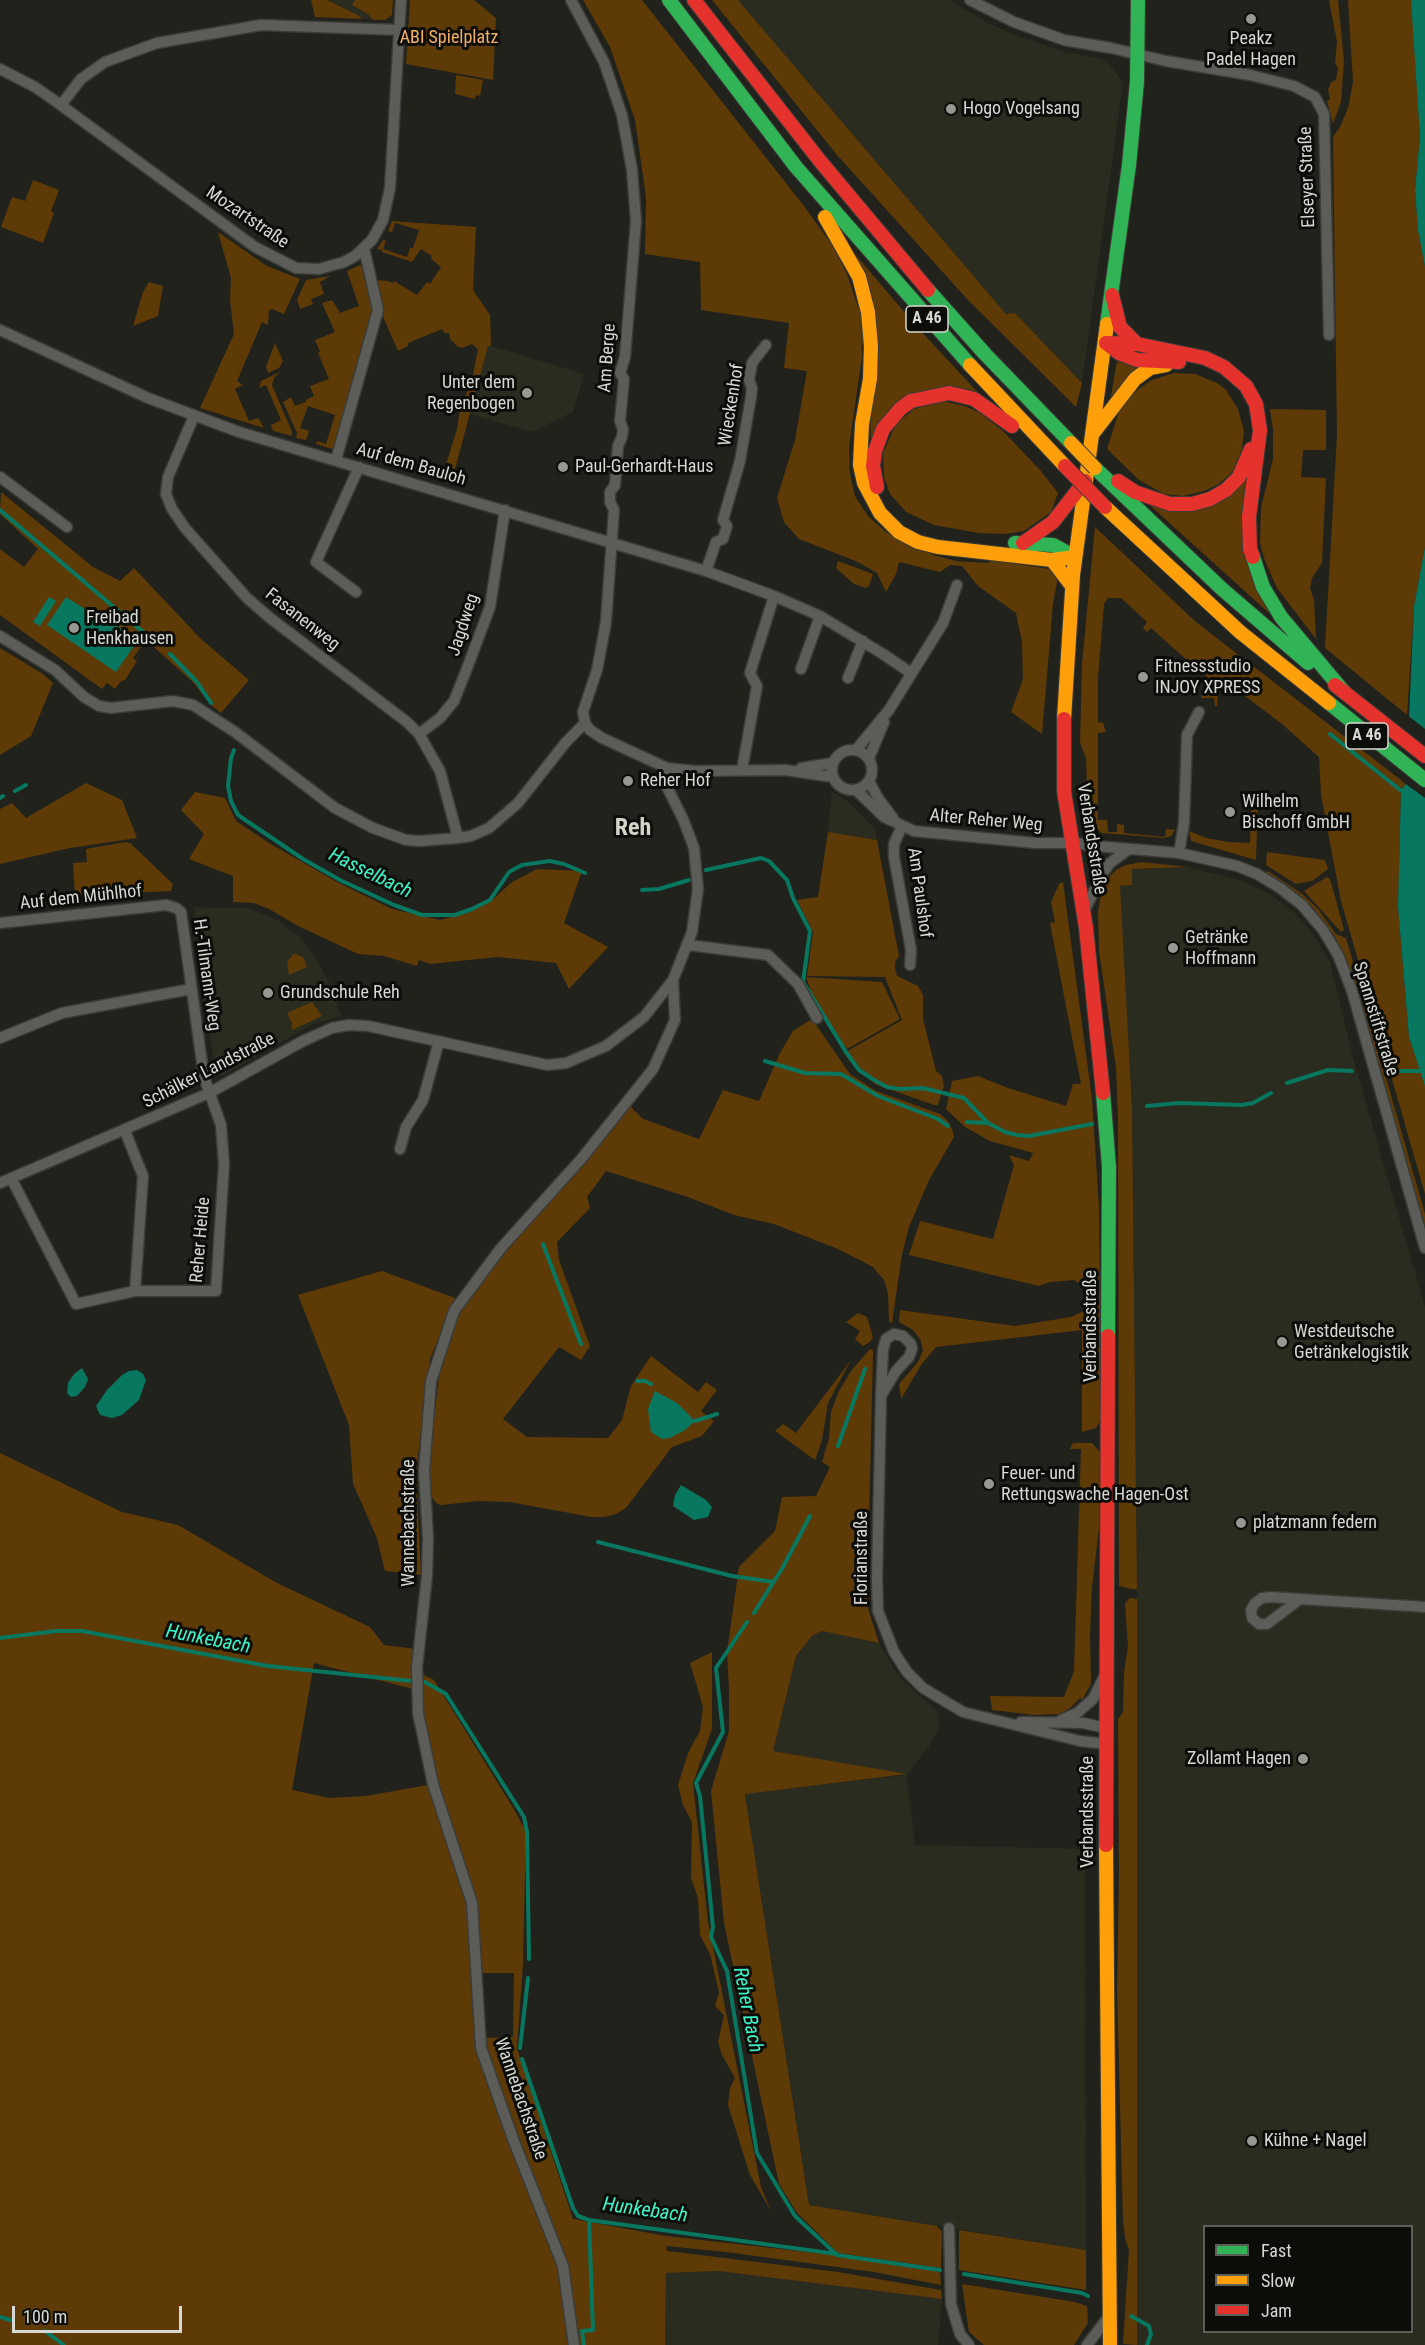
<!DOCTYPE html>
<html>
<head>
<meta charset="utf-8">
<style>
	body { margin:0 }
	#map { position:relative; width:1425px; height:2345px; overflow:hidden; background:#21221c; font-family:"Roboto Condensed",sans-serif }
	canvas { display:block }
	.legend { position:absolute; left:1203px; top:2225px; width:210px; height:108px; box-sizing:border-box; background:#0c0d09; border:2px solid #5d5e59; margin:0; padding:8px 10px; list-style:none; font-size:18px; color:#d6d8d1 }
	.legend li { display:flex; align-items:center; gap:12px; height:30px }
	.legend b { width:30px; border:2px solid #5d5e59 }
	.scale { position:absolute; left:12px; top:2306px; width:170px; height:27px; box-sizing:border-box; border:3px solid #d6d8d1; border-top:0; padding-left:8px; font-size:18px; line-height:21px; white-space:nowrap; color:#d6d8d1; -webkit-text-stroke:4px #0c0d09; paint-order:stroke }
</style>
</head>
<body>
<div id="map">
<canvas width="1425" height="2345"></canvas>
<ul class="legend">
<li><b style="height:8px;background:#30b455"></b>Fast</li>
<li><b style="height:8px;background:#ff9f0a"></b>Slow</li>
<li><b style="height:8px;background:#e5322d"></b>Jam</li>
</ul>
<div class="scale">100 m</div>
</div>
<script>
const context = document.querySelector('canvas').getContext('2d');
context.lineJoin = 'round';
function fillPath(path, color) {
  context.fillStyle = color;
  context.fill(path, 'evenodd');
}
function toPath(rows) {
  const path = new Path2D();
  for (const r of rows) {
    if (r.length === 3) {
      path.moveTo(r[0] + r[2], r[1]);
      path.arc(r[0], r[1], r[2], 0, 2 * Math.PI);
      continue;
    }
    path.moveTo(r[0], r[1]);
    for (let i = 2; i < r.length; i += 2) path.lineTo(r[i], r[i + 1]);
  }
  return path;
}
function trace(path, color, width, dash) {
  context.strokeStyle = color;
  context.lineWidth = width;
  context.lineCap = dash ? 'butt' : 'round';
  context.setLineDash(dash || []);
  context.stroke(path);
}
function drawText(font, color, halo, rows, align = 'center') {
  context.font = font + ' "Roboto Condensed",sans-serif';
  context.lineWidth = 6;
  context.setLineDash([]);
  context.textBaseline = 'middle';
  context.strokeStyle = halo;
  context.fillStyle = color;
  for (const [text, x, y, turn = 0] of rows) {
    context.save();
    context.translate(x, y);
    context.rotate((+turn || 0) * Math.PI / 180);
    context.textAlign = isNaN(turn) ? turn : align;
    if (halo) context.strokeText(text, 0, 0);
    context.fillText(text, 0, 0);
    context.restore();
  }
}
fillPath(toPath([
	[327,0,355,0,353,5,368,14,373,20,362,19,358,15],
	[738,0,949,0,988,23,1012,34,1065,52,1102,59,1109,64,1123,83,1082,383,1015,313,1006,314],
	[488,345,584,374,573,412,532,432,469,414],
	[832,791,850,803,875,829,877,840,828,832],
	[1188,867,1240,880,1270,894,1295,913,1314,935,1330,962,1352,1054,1425,1307,1425,2345,1137,2345,1137,1599,1132,1107,1119,886,1132,885,1132,869],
	[1204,2226,1412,2226,1412,2332,1204,2332],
	[194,907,250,908,281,922,300,938,315,957,329,982,341,1016,313,1024,222,1076,216,1073,204,1004],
	[822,1631,879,1643,900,1678,937,1711,940,1727,930,1745,907,1775,915,1845,1085,1849,1086,2250,809,2205,745,1793,905,1775,773,1751,796,1656,813,1635],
	[718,2271,942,2299,938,2345,665,2345,666,2273]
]), '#292c1e');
fillPath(toPath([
	[311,0,327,0,358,15,362,19,315,17],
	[355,0,393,0,392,15,385,20,373,20,368,14,352,5],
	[410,0,474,0,496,18,493,80,406,64],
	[583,0,642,0,804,206,832,245,847,274,857,304,861,329,862,356,849,447,850,474,855,496,868,516,886,532,934,555,956,561,987,563,993,560,1055,570,1057,582,1053,604,1042,734,1011,712,1023,679,1022,642,1016,613,978,586,962,566,950,565,940,572,899,562,896,574,886,592,877,573,858,562,799,539,784,522,777,498,795,440,807,371,784,368,789,323,701,310,700,262,645,254,646,197,635,120,610,47],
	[712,0,738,0,1006,314,1015,313,1082,383,1076,407,968,300,837,155],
	[1329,0,1338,0,1344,61,1341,102,1333,124,1327,101,1330,99,1328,90,1331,82,1336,80,1338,68,1335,63,1337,42],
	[1348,0,1411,0,1412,8,1420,137,1415,190,1418,230,1425,267,1425,547,1414,606,1407,715,1325,648,1337,435,1333,137,1340,127,1348,108,1353,82],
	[456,75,483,80,480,96,476,95,475,99,455,94],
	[33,180,59,190,51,211,54,213,43,243,1,227,12,197,25,201],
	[392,221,476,227,473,290,490,315,491,346,488,346,451,484,441,481,457,429,461,403,471,385,478,349,472,344,462,348,457,346,450,339,449,333,444,333,442,329,408,343,408,346,398,351,380,310,376,280,388,281,393,283,394,281,417,295,427,282,430,284,441,267,431,259,432,256,421,249,412,262,382,252,382,250,377,249,383,240,386,241,383,249,407,257,410,248,413,248,419,230,395,223,392,232,388,231],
	[218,232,267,266,300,279,284,314,272,309,269,310,268,325,262,322,237,381,243,385,235,389,249,421,258,418,264,428,200,408,234,334,230,300,231,278],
	[850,248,917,327,983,398,927,390,871,447,870,402],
	[360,265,366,269,374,309,338,444,332,449,316,444,317,441,326,444,335,415,308,406,300,428,309,431,306,440,296,438,297,433,283,402,291,397,295,406,306,402,306,400,314,396,310,386,329,379,318,353,320,352,315,340,335,332,322,303,332,300,340,313,359,306,347,271],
	[330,276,320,282,324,294,311,299,313,304,300,309,297,300,306,280],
	[149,282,163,286,158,316,133,326,143,292],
	[275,343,283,361,279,368,268,373,266,367],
	[1117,361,1145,366,1109,408],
	[280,372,274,378,272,385,292,432,292,436,273,431,271,425,281,420,266,385,259,388,261,381],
	[1174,373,1195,374,1217,383,1226,390,1238,409,1244,431,1242,449,1233,471,1219,484,1204,491,1183,496,1164,494,1139,480,1107,449,1119,411,1137,390,1152,380],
	[942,401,965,406,980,413,1003,431,1040,470,1058,493,1051,512,1024,531,1006,534,979,533,934,525,906,512,890,494,884,477,883,453,896,424,914,409],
	[1270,409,1326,410,1326,450,1303,450,1301,477,1326,478,1322,563,1312,578,1310,588,1314,600,1316,639,1277,588,1265,561,1260,543,1261,508,1273,459,1273,430],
	[1248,469,1244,506,1280,623,1144,500,1188,510],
	[1,492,93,567,120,581,134,568,201,639,249,680,221,713,210,704,193,682,146,640,133,658,137,661,125,680,121,681,115,689,107,683,102,689,0,615,0,549,24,567,38,549,0,514],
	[1095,527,1196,622,1406,784,1401,790,1398,907,1409,1037,1425,1084,1425,1194,1341,901,1321,795,1319,757,1282,724,1224,680,1219,680,1217,706,1215,706,1214,698,1201,698,1201,693,1214,692,1214,683,1193,664,1188,669,1185,667,1189,662,1151,628,1147,632,1143,628,1147,622,1121,598,1108,598,1104,604,1098,678,1098,722,1103,723,1106,732,1098,733,1098,820,1107,820,1108,832,1117,832,1117,824,1124,825,1124,833,1165,837,1166,829,1175,830,1171,836,1164,838,1102,833,1091,824,1088,816,1086,758,1080,743,1082,664],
	[838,561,873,574,869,586,866,588,854,584,836,568],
	[0,648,43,674,53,683,31,736,0,755],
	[86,783,122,800,137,838,70,848,0,864,0,809,12,803,26,818],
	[195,792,225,798,236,821,269,843,337,882,392,909,440,920,470,912,490,902,512,882,537,869,582,871,564,923,608,947,569,989,556,963,498,957,430,964,419,960,417,966,384,956,358,954,298,926,269,909,254,903,233,902,233,876,189,859,204,834,181,810],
	[1252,796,1258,796,1256,860,1191,841,1189,831,1206,838,1229,842,1250,843],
	[828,832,877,840,899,956,895,962,895,969,897,976,918,986,923,995,923,1019,936,1071,942,1076,944,1086,938,1105,934,1105,877,1085,857,1070,844,1053,902,1020,885,977,807,976,813,932,797,900,818,897],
	[125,842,130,843,173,884,171,891,75,896,73,863,87,862,86,849],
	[1267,852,1325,860,1328,869,1312,881,1296,884,1266,865],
	[1141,862,1188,867,1132,869,1132,885,1120,886,1132,1107,1137,1589,1131,1589,1119,1586,1118,1119,1116,1068,1099,951,1098,912,1102,888,1107,879,1117,869,1126,865],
	[1268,871,1301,893,1318,909,1336,934,1346,938,1425,1214,1425,1230,1357,988,1345,956,1334,935,1314,909,1295,892,1266,873],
	[1327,877,1330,879,1342,922,1344,930,1341,932,1304,891],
	[1063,882,1092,1099,1099,1208,1101,1419,1096,1428,1082,1432,1082,1330,936,1347,921,1365,901,1399,899,1384,918,1362,923,1350,920,1339,913,1330,899,1322,900,1310,1015,1326,1071,1317,1084,1311,1084,1286,1074,1280,1050,1282,1039,1286,909,1255,920,1221,993,1239,1014,1165,1009,1155,1029,1161,1033,1153,990,1141,965,1127,946,1109,952,1081,978,1076,1008,1088,1066,1106,1073,1084,1081,1084,1050,923,1055,922,1051,902,1059,884],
	[294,953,303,957,307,967,289,975,287,962],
	[806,977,882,982,900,1019,847,1049,829,1025,813,998],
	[312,1002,322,1016,292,1030,292,1023,287,1013],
	[812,1019,850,1074,876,1091,940,1114,948,1121,952,1129,954,1137,929,1180,909,1227,902,1254,892,1323,889,1322,888,1293,884,1280,873,1267,838,1249,774,1224,734,1215,688,1197,606,1171,587,1197,590,1208,557,1242,559,1260,590,1346,581,1360,559,1347,503,1419,527,1437,608,1438,622,1420,631,1386,651,1356,698,1392,706,1382,717,1390,701,1411,714,1421,702,1436,672,1447,626,1508,616,1514,604,1517,591,1517,510,1502,478,1501,441,1505,436,1503,427,1491,428,1470,441,1360,464,1301,503,1249,628,1104,643,1119,699,1139,723,1090,759,1101,780,1053,793,1031],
	[382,1271,455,1298,430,1359,416,1471,421,1575,385,1571,377,1538,353,1484,349,1425,298,1295],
	[858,1313,867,1317,873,1337,870,1342,863,1346,855,1339,860,1331,846,1322],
	[870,1349,873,1350,873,1355,867,1605,879,1643,822,1631,813,1635,796,1656,773,1751,907,1774,745,1794,809,2205,937,2226,942,2232,941,2268,838,2253,797,2213,779,2184,724,1923,711,1791,729,1731,729,1689,727,1652,739,1567,775,1531,782,1497,816,1496,830,1467,822,1462,829,1438,831,1412,839,1391,851,1371],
	[851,1360,828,1403,822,1440,815,1460,775,1431,783,1424,796,1433],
	[1075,1443,1092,1443,1100,1452,1099,1528,1092,1587,1090,1635,1091,1684,1082,1700,1080,1698,1070,1708,1059,1714,1035,1715,992,1710,990,1696,1064,1697,1074,1671,1081,1449,1070,1449,1072,1444],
	[0,1453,122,1512,178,1525,277,1583,370,1627,384,1645,416,1649,413,1689,314,1663,292,1790,329,1798,366,1796,433,1784,476,1902,436,1782,423,1713,420,1673,434,1680,512,1806,526,1831,523,1964,517,2048,573,2219,666,2236,834,2255,940,2272,941,2285,874,2272,726,2252,666,2246,667,2251,838,2272,941,2290,942,2299,718,2271,666,2273,665,2345,0,2345],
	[481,1973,514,1973,513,2037,484,2038],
	[1130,1598,1137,1599,1137,2345,1123,2344,1129,2250,1125,2238,1123,2220,1117,1991,1119,1874,1118,1719,1123,1712,1124,1672,1128,1646,1125,1603],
	[712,1652,712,1729,693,1783,708,1922,761,2187,771,2211,750,2175,728,2105,730,2088,735,2078,722,2055,718,2042,724,2015,715,2006,719,1992,710,1954,700,1935,698,1898,691,1878,692,1822,683,1805,678,1785,688,1753,700,1731,703,1707,690,1663],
	[959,2230,1086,2250,1086,2290,959,2270],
	[962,2284,1075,2302,1087,2306,1088,2323,1074,2345,984,2345,969,2332]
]), '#5e3a07');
fillPath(toPath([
	[1411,0,1425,0,1425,267,1418,230,1415,190,1420,137],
	[1425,547,1425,1086,1409,1037,1398,907,1401,790,1406,784,1414,606],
	[49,597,56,601,40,626,33,622],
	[66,597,88,611,90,608,138,640,116,672,47,625],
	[82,1368,88,1379,85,1387,77,1396,71,1397,67,1393,68,1383,74,1374],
	[137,1370,143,1374,146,1380,139,1400,122,1415,112,1418,100,1415,96,1406,107,1390,122,1375,129,1371],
	[655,1391,677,1403,695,1421,685,1430,670,1438,662,1439,651,1432,648,1409],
	[681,1485,706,1500,712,1507,708,1517,694,1520,673,1506,675,1495]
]), '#08775f');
fillPath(toPath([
	[1405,713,1425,729,1425,798,1403,782]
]), '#21221c');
trace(toPath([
	[0,510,149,637],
	[170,654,197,682,211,703],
	[1330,734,1404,793],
	[234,750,231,758,228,786,231,801,238,815,303,859,340,880,394,905,422,915,455,915,472,909,490,900,509,872,522,865,550,861,564,864,585,873],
	[15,791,26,785],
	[0,798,3,796],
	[706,870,761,858,769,861,787,880,793,898,810,931,803,982,846,1052,859,1070,874,1080,887,1087,900,1089,923,1088,964,1098,988,1123,1005,1132,1017,1135,1029,1136,1092,1124],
	[642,890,659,889,689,880],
	[765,1061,805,1073,841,1074,878,1096,938,1119,948,1126],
	[1400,1071,1425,1071],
	[1287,1083,1328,1070,1352,1071],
	[1147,1106,1179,1103,1242,1105,1253,1103,1271,1093],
	[967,1122,988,1123],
	[543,1244,581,1344],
	[637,1381,645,1381,651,1384],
	[695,1421,717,1414],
	[838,1446,865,1369],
	[598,1542,732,1576,774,1582],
	[754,1613,783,1567,810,1516],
	[747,1622,716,1668,723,1732,696,1783,700,1796,713,1927,711,1937,727,1971,757,2153,795,2216,837,2255,940,2270],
	[0,1638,56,1631,82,1631,268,1666,411,1681],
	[425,1682,446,1694,524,1817,527,1832,529,1959],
	[520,2048,528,1978],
	[522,2059,573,2208,578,2216,589,2220,837,2254],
	[964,2274,1082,2293,1088,2296],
	[1131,2316,1149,2326,1151,2334,1147,2345],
	[0,2317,10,2320],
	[45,2331,64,2345],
	[584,2345,582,2331,593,2330,589,2220]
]), '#08775f', 4);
const street = toPath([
	[571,0,604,62,622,115,632,170,636,221,625,357,620,373,624,379,620,421,623,429,622,437,618,446,615,485,610,492,610,502,614,510,606,622,597,670,583,712,585,723,590,730,602,738,667,768,695,771,785,770,833,777],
	[970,0,1014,22,1064,40,1111,48,1166,61,1250,75,1294,86,1315,97,1324,114,1329,335],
	[0,69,35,87,51,98,255,247,296,268,319,269,344,262,355,256,372,240,383,220,390,188,401,0],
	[61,105,81,79,105,62,157,43,261,25,400,30],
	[0,330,148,398,239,432,706,571,774,596,820,616,883,654,911,673],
	[194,416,168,477,166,494,172,509,185,528,247,598,270,618,407,722,419,734,440,771,458,838],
	[336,460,378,310,364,248],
	[0,477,67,527],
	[706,571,716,542,723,539,727,526,723,520,740,461,751,397,752,388,749,380,752,363,766,345],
	[356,592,316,562,359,467],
	[0,636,55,670,84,697,99,706,111,708,173,701,193,705,235,732,335,808,373,828,406,840,419,841,458,838,471,836,489,828,518,803,566,742,585,723],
	[801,669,820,616],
	[848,678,863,641],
	[419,734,440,718,454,701,466,671,490,607,505,510],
	[852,770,20],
	[856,750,889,710,943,623,957,585],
	[869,758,884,722],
	[801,768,833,763],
	[742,770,757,686,750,673,774,596],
	[869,781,878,798,893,818],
	[856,790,884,817,914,831,1035,843,1074,843,1095,846,1179,853,1237,866,1257,874,1280,888,1302,905,1323,930,1338,955,1352,991,1425,1248],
	[902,826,894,844,894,857,911,950,910,965],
	[1179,853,1184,823,1187,735,1199,712],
	[1084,911,1103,873,1110,863,1129,849],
	[0,923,166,905,176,908,181,912,204,1077,221,1125,224,1164,216,1291,135,1291,76,1304,11,1178],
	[688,945,768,955,798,984,817,1018],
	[0,1038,62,1013,191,989],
	[125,1131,143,1176,135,1291],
	[400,1149,406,1127,423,1100,439,1041],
	[0,1183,209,1093,303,1041,332,1028,349,1025,368,1026,547,1065,566,1063,606,1046,644,1017,673,980],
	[881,1396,896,1371,909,1357,912,1349,911,1344,903,1336,894,1334,886,1339,883,1350,881,1396,877,1578,878,1611,894,1652,907,1672,923,1688,963,1712,1080,1741,1106,1744],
	[1300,1599,1267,1624,1259,1624,1252,1618,1251,1610,1255,1603,1262,1598,1270,1597,1425,1607],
	[1061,1720,1077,1713,1093,1699,1105,1675],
	[1021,1722,1083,1723,1106,1728],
	[949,2228,951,2304,960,2334,969,2345],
	[574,2345,563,2266,513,2139,481,2048,472,1903,433,1784,418,1713,417,1667,427,1576,428,1538,424,1471,431,1381,454,1311,501,1248,582,1158,653,1069,675,1020,673,980,692,932,698,889,694,848,683,819,666,785,667,768],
	[1087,2345,1110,2315]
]);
const fast = toPath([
	[669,0,796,167,970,365],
	[928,290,985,354,1071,443],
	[1107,324,1129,165,1137,82,1138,0],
	[1095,468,1222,589,1308,663],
	[1015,543,1053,545,1075,557],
	[1253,557,1263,587,1281,617,1344,692],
	[1329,703,1425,780],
	[1103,1093,1109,1167,1108,1336]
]);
const slow = toPath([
	[825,217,859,277,868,312,871,346,870,379,862,424,860,465,864,483,880,513,899,532,918,542,938,547,1052,560,1075,557],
	[970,365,1065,466],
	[1094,432,1135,379,1150,368,1166,365],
	[1105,507,1240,632,1329,703],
	[1052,560,1072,586],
	[1064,719,1073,575,1107,324],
	[1106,1845,1110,2345]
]);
const jam = toPath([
	[694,0,820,161,928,290],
	[1112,295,1120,327,1137,344],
	[1106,343,1137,344,1205,358,1224,367,1246,386,1256,404,1260,430,1249,517,1250,549,1253,557],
	[1106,343,1119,353,1137,360,1179,362],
	[1118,481,1135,492,1170,504,1192,504,1210,499,1226,490,1239,477,1251,449],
	[877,487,873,466,875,451,883,429,900,409,911,401,949,393,974,399,1012,426],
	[1023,543,1053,522,1085,481],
	[1335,685,1425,756],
	[1064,719,1064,791,1086,928,1103,1093],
	[1106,1845,1108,1336]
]);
trace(street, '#3b3c37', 13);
trace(fast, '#3b3c37', 16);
trace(slow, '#3b3c37', 16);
trace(jam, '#3b3c37', 16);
trace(street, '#5c5d59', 10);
trace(fast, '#30b455', 14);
trace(slow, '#ff9f0a', 14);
trace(jam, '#e5322d', 14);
const slowBridge = toPath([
	[1071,443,1095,468]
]);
const jamBridge = toPath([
	[1065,466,1105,507]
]);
trace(slowBridge, '#3b3c37', 16, []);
trace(jamBridge, '#3b3c37', 16, []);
trace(slowBridge, '#ff9f0a', 14);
trace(jamBridge, '#e5322d', 14);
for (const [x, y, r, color] of [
	[1251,19,6,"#979892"],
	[951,109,6,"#979892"],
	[527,393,6,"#979892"],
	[563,467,6,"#979892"],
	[74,628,6,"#979892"],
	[1143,677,6,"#979892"],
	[628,781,6,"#979892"],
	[1230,812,6,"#979892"],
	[1173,948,6,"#979892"],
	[268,993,6,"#979892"],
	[1282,1342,6,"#979892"],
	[989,1484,6,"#979892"],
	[1241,1523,6,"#979892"],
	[1303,1759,6,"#979892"],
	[1252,2141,6,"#979892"]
]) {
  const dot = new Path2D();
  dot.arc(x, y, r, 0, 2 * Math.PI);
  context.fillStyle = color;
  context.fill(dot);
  trace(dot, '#0c0d09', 2);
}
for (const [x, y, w] of [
	[927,319,42],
	[1367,736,42]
]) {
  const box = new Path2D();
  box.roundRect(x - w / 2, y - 13, w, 26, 4.5);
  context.fillStyle = '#0c0d09';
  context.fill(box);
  trace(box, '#d6d8d1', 1.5);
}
drawText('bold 16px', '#d6d8d1', null, [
	["A 46",927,319],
	["A 46",1367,736]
]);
drawText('18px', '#f6b061', '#0c0d09', [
	["ABI Spielplatz",449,38]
]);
drawText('18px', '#d6d8d1', '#0c0d09', [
	["Peakz",1251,39,"center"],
	["Padel Hagen",1251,60,"center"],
	["Hogo Vogelsang",963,109],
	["Unter dem",515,383,"right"],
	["Regenbogen",515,404,"right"],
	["Paul-Gerhardt-Haus",575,467],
	["Freibad",86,618],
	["Henkhausen",86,639],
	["Fitnessstudio",1155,667],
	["INJOY XPRESS",1155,688],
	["Reher Hof",640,781],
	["Wilhelm",1242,802],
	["Bischoff GmbH",1242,823],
	["Getränke",1185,938],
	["Hoffmann",1185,959],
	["Grundschule Reh",280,993],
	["Westdeutsche",1294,1332],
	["Getränkelogistik",1294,1353],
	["Feuer- und",1001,1474],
	["Rettungswache Hagen-Ost",1001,1495],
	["platzmann federn",1253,1523],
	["Zollamt Hagen",1291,1759,"right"],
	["Kühne + Nagel",1264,2141]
], 'left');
drawText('18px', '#d6d8d1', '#0c0d09', [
	["Elseyer Straße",1308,177,-92],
	["Mozartstraße",247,218,34],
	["Am Berge",608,358,-86],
	["Wieckenhof",732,405,-81],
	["Auf dem Bauloh",411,465,16],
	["Fasanenweg",302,620,38],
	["Jagdweg",464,625,-72],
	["Alter Reher Weg",986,821,5],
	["Verbandsstraße",1091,839,81],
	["Am Paulshof",919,893,82],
	["Auf dem Mühlhof",81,898,-6],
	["H.-Tilmann-Weg",206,975,82],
	["Spannstiftstraße",1375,1019,73],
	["Schälker Landstraße",209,1071,-27],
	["Reher Heide",201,1240,-85],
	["Verbandsstraße",1091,1326,-90],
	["Wannebachstraße",409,1523,-90],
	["Florianstraße",862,1558,-90],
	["Verbandsstraße",1088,1812,-90],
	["Wannebachstraße",520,2099,71]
]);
drawText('italic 20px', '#3cf7cb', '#0c0d09', [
	["Hasselbach",370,874,26],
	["Hunkebach",208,1640,11],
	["Reher Bach",747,2010,79],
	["Hunkebach",645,2211,8]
]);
drawText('bold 24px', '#d2d6c9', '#0c0d09', [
	["Reh",633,829]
]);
</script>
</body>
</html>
